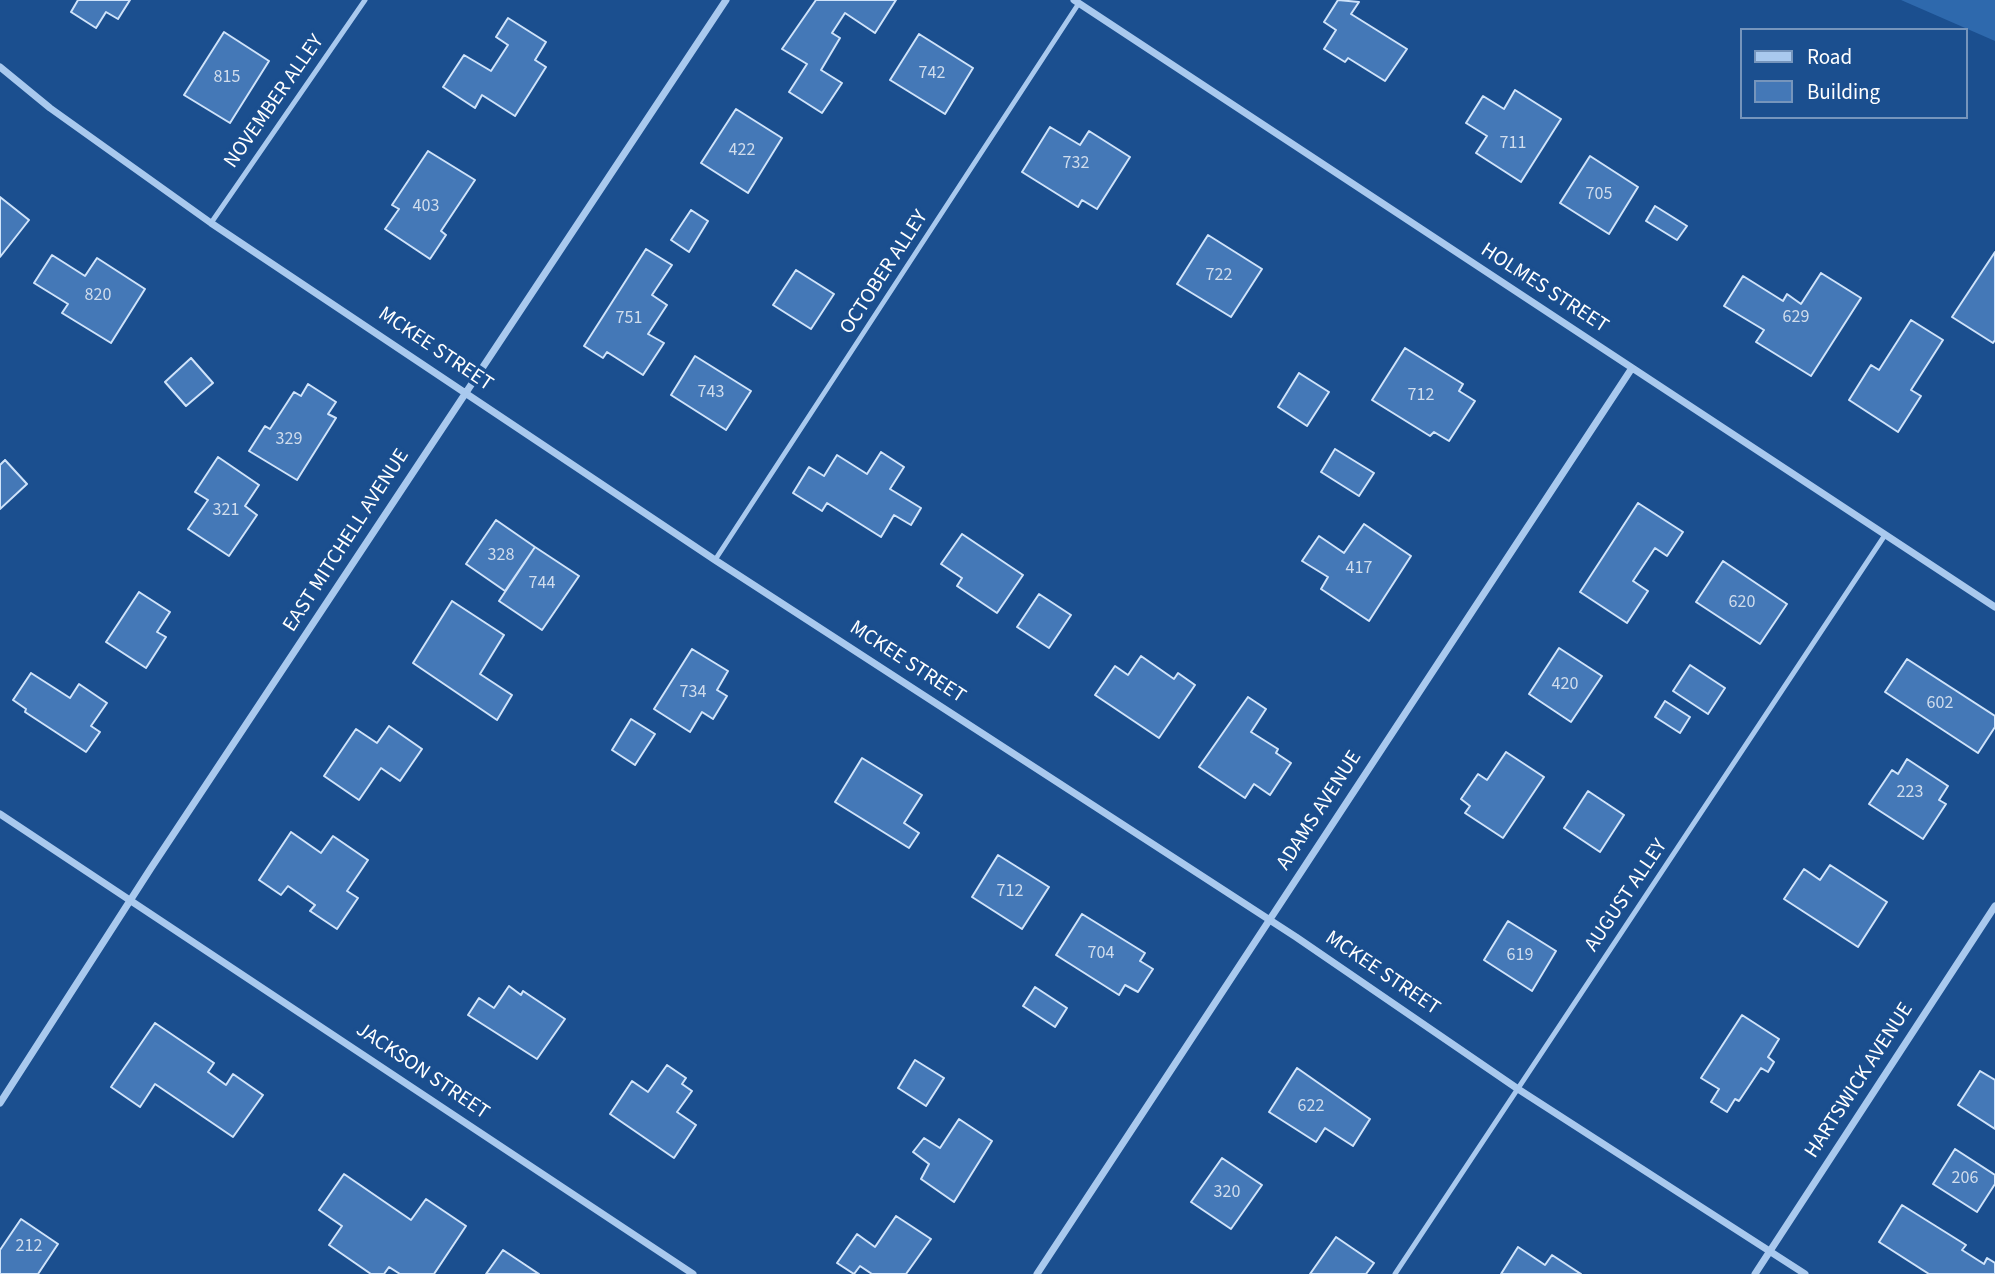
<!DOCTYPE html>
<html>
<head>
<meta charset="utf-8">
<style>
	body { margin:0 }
	#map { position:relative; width:1995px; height:1274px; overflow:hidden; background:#1b4f8f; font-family:"Source Sans 3",sans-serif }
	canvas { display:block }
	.legend { position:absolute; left:1740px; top:28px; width:228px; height:91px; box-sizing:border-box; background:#1b4f8f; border:2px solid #7695bc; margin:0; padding:9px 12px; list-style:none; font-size:21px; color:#fff }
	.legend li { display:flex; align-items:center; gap:14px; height:35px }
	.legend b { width:35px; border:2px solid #7695bc }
</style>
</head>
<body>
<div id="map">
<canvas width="1995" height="1274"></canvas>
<ul class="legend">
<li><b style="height:9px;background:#a9c9ee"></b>Road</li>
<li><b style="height:19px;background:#4478b7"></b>Building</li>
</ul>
</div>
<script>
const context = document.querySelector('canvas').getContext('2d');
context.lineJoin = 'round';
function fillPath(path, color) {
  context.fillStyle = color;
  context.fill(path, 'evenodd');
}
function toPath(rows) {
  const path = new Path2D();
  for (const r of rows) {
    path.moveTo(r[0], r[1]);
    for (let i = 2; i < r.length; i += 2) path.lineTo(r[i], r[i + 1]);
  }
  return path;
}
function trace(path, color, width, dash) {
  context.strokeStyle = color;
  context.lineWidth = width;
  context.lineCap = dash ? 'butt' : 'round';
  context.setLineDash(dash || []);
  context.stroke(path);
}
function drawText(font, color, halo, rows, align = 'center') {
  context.font = font + ' "Source Sans 3",sans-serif';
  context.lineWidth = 7;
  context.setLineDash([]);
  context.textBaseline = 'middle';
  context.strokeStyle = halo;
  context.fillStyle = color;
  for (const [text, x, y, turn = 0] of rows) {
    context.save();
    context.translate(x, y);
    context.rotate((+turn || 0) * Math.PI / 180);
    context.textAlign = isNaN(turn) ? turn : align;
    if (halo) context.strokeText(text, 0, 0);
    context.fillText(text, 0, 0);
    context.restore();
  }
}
fillPath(toPath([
	[1901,0,1995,0,1995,41]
]), '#2e69ad');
const building = toPath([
	[78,0,130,0,118,19,106,12,96,28,71,12,78,0],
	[816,0,896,0,875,33,845,13,832,33,840,38,821,70,842,83,822,113,789,92,807,64,782,49,816,0],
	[1338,0,1359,2,1351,14,1407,49,1385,81,1348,58,1345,62,1324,49,1336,30,1324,22,1338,0],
	[508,18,546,42,535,60,546,67,515,116,482,95,475,108,443,87,464,55,491,71,508,45,496,37,508,18],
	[224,32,269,61,230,123,184,95,224,32],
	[919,34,973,68,945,114,890,80,919,34],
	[1515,90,1561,119,1521,182,1476,153,1487,136,1466,123,1483,96,1504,109,1515,90],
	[736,109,782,138,748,193,701,163,736,109],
	[1050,127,1080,145,1089,131,1130,157,1097,209,1082,200,1078,207,1022,172,1050,127],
	[428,151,475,180,441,231,446,235,430,259,385,229,399,209,392,205,428,151],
	[1590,156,1638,187,1609,234,1560,203,1590,156],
	[0,197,29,220,0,257,0,197],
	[1655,206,1687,226,1677,240,1646,221,1655,206],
	[691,210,708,221,689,252,671,240,691,210],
	[1208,235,1262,269,1231,317,1177,284,1208,235],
	[646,249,672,265,652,295,667,305,648,334,664,343,643,375,607,352,603,358,584,346,646,249],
	[1995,252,1995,340,1993,343,1952,317,1995,252],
	[52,255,85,276,97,258,145,289,111,343,62,313,68,304,34,283,52,255],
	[796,270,834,294,811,329,773,305,796,270],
	[1821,273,1861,298,1811,376,1756,342,1764,330,1724,306,1743,276,1783,301,1787,294,1801,304,1821,273],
	[1911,320,1943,340,1911,390,1921,396,1898,432,1849,400,1871,365,1879,370,1911,320],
	[1405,348,1463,384,1459,391,1475,401,1449,441,1434,432,1430,436,1372,400,1405,348],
	[695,356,751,391,726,430,671,395,695,356],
	[191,358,213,383,186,406,165,382,191,358],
	[1299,373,1329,392,1307,426,1278,407,1299,373],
	[308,384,336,402,328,414,336,418,297,480,249,451,265,426,270,429,294,392,301,396,308,384],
	[1335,449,1374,473,1359,496,1321,472,1335,449],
	[881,452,904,467,890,489,921,508,911,525,894,515,881,537,827,503,822,511,793,493,809,467,824,476,837,455,867,474,881,452],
	[218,457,259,485,245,506,257,515,229,556,188,529,208,500,195,492,218,457],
	[5,460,27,484,0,509,0,465,5,460],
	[1638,503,1683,532,1667,556,1655,548,1633,581,1648,591,1627,623,1580,592,1638,503],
	[496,520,535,547,505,591,466,564,496,520],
	[1364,524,1411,556,1369,621,1321,589,1328,577,1302,561,1319,536,1344,553,1364,524],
	[962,534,1023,575,997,613,957,586,962,578,941,564,962,534],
	[535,547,579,576,542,630,499,601,535,547],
	[1723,561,1787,604,1760,644,1696,602,1723,561],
	[139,592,170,612,157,632,166,637,146,668,106,642,139,592],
	[1039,594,1071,615,1049,648,1017,627,1039,594],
	[452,601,504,635,480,674,512,695,497,720,413,663,452,601],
	[1559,648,1602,676,1571,722,1529,694,1559,648],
	[692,649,728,671,717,690,727,696,713,719,702,712,690,732,654,709,692,649],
	[1141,656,1174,679,1178,673,1195,685,1159,738,1095,695,1115,666,1128,675,1141,656],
	[1907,659,1995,716,1995,727,1978,753,1885,692,1907,659],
	[1690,665,1725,688,1708,714,1673,691,1690,665],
	[31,673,70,698,79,684,107,703,91,726,100,732,86,752,25,712,26,709,13,700,31,673],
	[1248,697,1266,709,1251,732,1278,749,1276,753,1291,763,1270,795,1254,784,1245,798,1199,767,1248,697],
	[1665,701,1690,717,1680,733,1655,717,1665,701],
	[631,719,655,734,635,765,612,750,631,719],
	[389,726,422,749,400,781,381,768,359,800,324,776,356,729,377,743,389,726],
	[1506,752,1544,777,1503,838,1465,813,1470,806,1461,799,1478,774,1487,780,1506,752],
	[862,758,922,795,904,823,919,833,909,848,835,802,862,758],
	[1907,759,1948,786,1939,800,1946,804,1923,839,1869,804,1892,770,1898,774,1907,759],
	[1588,791,1624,815,1600,852,1564,828,1588,791],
	[291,832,321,853,333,836,368,860,347,891,358,898,337,929,310,911,315,905,288,886,281,895,259,880,291,832],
	[998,855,1049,887,1022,929,972,897,998,855],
	[1830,865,1887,902,1858,947,1784,899,1804,869,1820,880,1830,865],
	[1082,914,1145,953,1140,961,1153,969,1138,992,1125,985,1119,995,1056,955,1082,914],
	[1508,921,1556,951,1532,991,1484,960,1508,921],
	[509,986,521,995,523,991,565,1019,537,1059,468,1015,479,998,494,1008,509,986],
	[1035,987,1067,1008,1055,1027,1023,1006,1035,987],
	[1742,1015,1779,1039,1768,1057,1774,1062,1768,1072,1761,1068,1739,1101,1735,1099,1727,1112,1711,1102,1719,1089,1701,1078,1742,1015],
	[155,1023,214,1063,208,1072,226,1085,233,1074,263,1095,233,1137,155,1084,140,1107,111,1087,155,1023],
	[915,1060,944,1078,926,1106,898,1088,915,1060],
	[667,1065,686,1078,682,1084,692,1091,677,1112,696,1125,674,1158,610,1114,632,1081,648,1092,667,1065],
	[1297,1068,1370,1119,1353,1146,1325,1128,1316,1142,1269,1112,1297,1068],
	[1980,1071,1995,1080,1995,1129,1958,1105,1980,1071],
	[959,1119,992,1141,954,1202,921,1179,929,1164,913,1152,924,1138,940,1148,959,1119],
	[1955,1149,1995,1175,1995,1184,1977,1212,1933,1184,1955,1149],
	[1222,1158,1262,1185,1231,1229,1191,1202,1222,1158],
	[344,1174,411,1220,426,1199,466,1226,434,1274,400,1274,389,1267,384,1274,371,1274,329,1245,342,1226,319,1210,344,1174],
	[1902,1205,1966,1245,1962,1250,1984,1264,1987,1258,1995,1263,1995,1274,1929,1274,1879,1242,1902,1205],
	[896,1216,931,1239,906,1274,872,1274,860,1266,854,1274,837,1263,857,1234,875,1247,896,1216],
	[21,1219,58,1244,38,1274,0,1274,0,1250,21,1219],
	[1336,1237,1374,1263,1366,1274,1310,1274,1336,1237],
	[1518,1247,1545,1265,1552,1255,1581,1274,1501,1274,1518,1247],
	[503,1250,539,1274,486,1274,503,1250]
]);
fillPath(building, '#4478b7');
trace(building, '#cfe3fa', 2);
trace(toPath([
	[211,223,365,0],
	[715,560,1079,3],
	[1395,1274,1885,535]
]), '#a9c9ee', 5);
trace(toPath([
	[1074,0,1995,607],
	[0,67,50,108,211,223,715,560,1296,937,1518,1089,1805,1274],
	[0,814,693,1274],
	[0,1103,151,868,726,0],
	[1037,1274,1632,368],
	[1755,1274,1995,906]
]), '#a9c9ee', 7);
drawText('18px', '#d0dded', null, [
	["742",932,74],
	["815",227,78],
	["711",1513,144],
	["422",742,151],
	["732",1076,164],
	["705",1599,195],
	["403",426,207],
	["722",1219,276],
	["820",98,296],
	["629",1796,318],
	["751",629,319],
	["743",711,393],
	["712",1421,396],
	["329",289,440],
	["321",226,511],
	["328",501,556],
	["417",1359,569],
	["744",542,584],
	["620",1742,603],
	["420",1565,685],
	["734",693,693],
	["602",1940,704],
	["223",1910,793],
	["712",1010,892],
	["704",1101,954],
	["619",1520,956],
	["622",1311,1107],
	["206",1965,1179],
	["320",1227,1193],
	["212",29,1247]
]);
drawText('21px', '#fff', '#1b4f8f', [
	["NOVEMBER ALLEY",275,102,-55],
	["OCTOBER ALLEY",885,273,-57],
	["HOLMES STREET",1544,289,33],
	["MCKEE STREET",435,350,34],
	["EAST MITCHELL AVENUE",347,541,-57],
	["MCKEE STREET",907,663,33],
	["ADAMS AVENUE",1320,811,-57],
	["AUGUST ALLEY",1627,896,-56],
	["MCKEE STREET",1382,974,34],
	["JACKSON STREET",422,1072,34],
	["HARTSWICK AVENUE",1860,1081,-57]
]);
</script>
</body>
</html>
